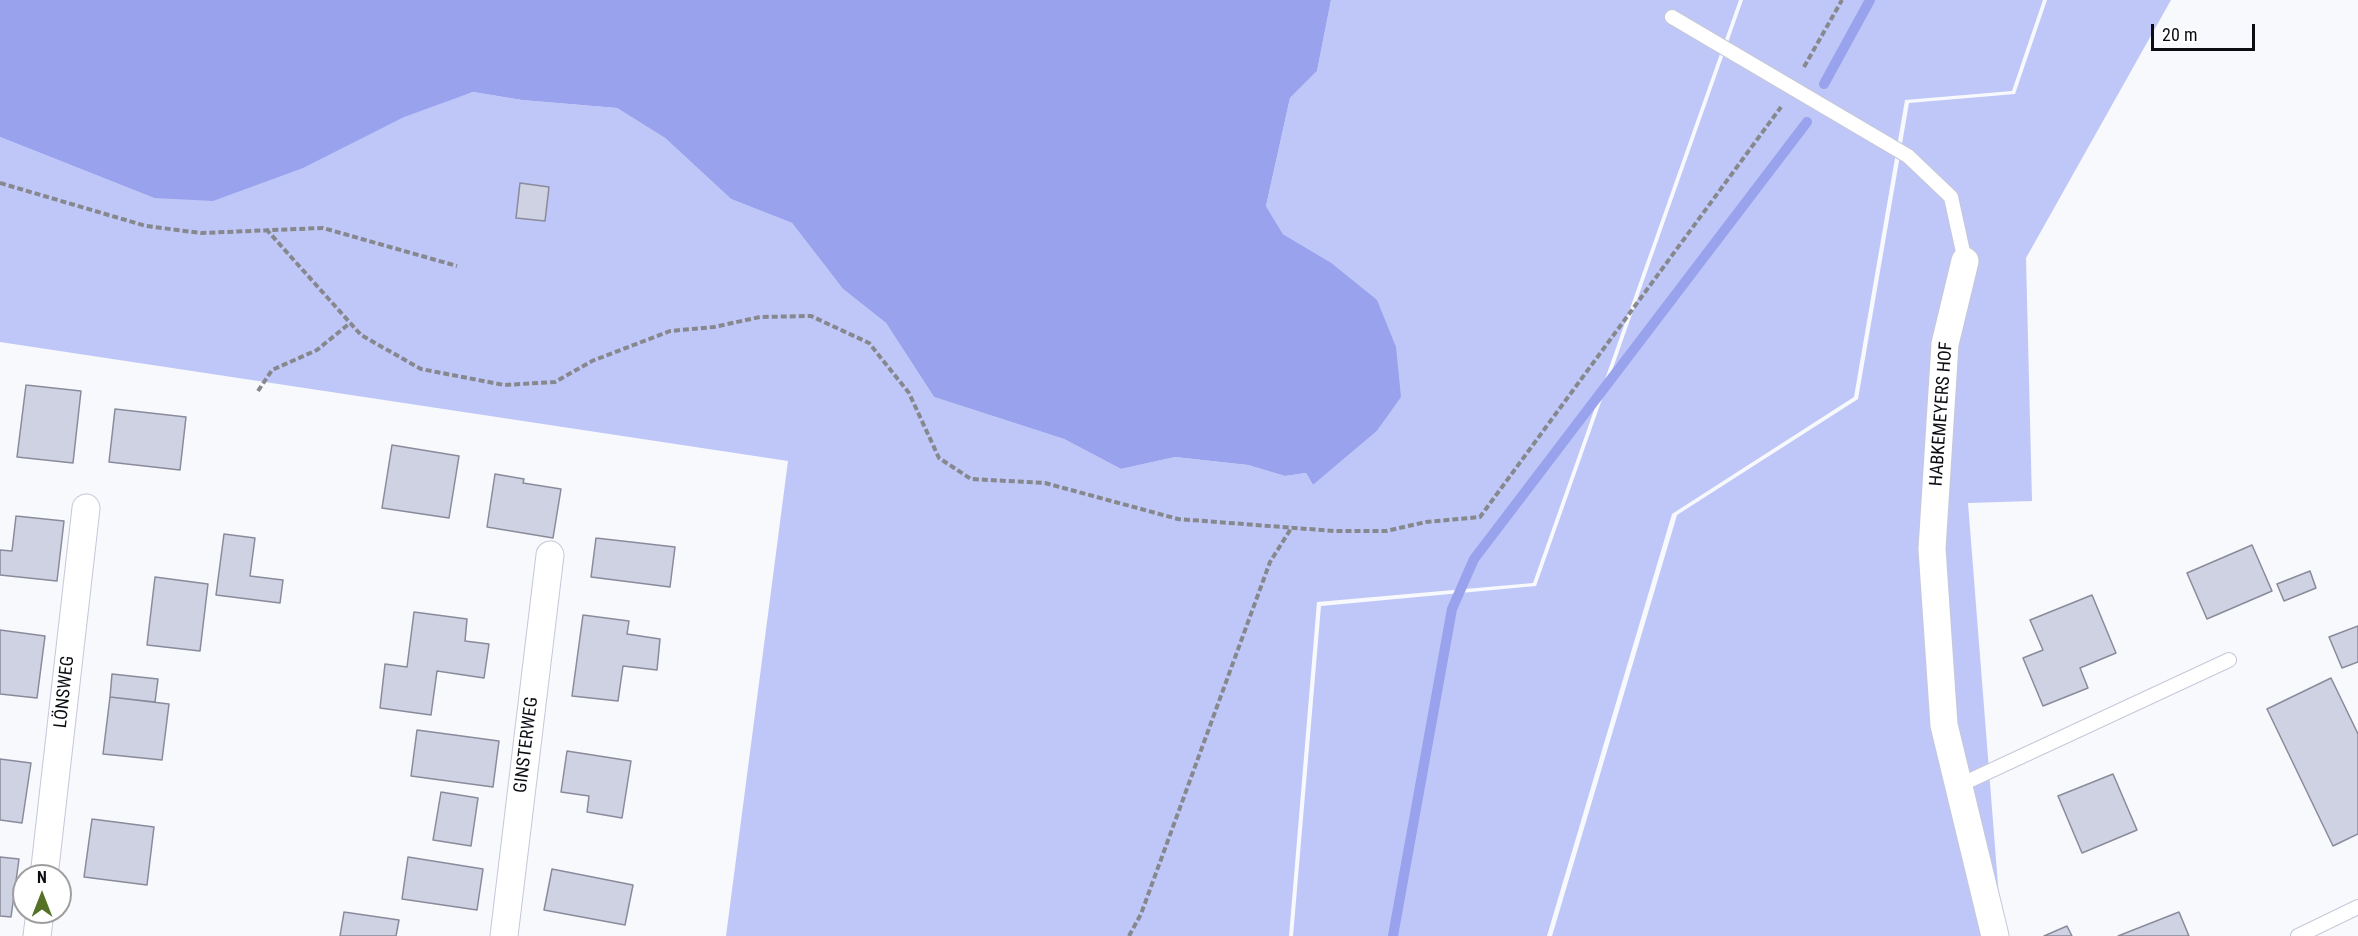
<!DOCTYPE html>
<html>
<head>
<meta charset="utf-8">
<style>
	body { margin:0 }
	#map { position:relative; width:2358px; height:936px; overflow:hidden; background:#f8f9fd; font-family:"Roboto Condensed",sans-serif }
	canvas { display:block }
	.north { position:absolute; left:12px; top:864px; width:60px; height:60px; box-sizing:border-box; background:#fff; border:2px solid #9e9ea1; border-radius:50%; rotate:0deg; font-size:16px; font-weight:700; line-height:24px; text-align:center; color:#0c0d13 }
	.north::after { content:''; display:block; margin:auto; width:21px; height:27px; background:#547126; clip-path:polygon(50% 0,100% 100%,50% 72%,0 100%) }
	.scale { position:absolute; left:2151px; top:24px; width:104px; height:27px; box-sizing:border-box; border:3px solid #0c0d13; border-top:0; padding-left:8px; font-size:18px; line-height:21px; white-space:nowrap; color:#0c0d13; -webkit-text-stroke:4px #fff; paint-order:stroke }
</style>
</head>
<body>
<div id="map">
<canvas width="2358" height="936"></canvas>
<div class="north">N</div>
<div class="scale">20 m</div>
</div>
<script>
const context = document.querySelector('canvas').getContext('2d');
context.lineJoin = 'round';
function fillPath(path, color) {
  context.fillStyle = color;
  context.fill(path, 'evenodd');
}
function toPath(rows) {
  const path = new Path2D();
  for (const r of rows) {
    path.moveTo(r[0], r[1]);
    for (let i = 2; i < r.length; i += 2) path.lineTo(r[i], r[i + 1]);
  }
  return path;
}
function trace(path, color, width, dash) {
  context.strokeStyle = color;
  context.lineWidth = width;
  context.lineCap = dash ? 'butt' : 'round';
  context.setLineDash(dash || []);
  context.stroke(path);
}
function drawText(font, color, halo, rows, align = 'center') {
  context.font = font + ' "Roboto Condensed",sans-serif';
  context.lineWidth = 4.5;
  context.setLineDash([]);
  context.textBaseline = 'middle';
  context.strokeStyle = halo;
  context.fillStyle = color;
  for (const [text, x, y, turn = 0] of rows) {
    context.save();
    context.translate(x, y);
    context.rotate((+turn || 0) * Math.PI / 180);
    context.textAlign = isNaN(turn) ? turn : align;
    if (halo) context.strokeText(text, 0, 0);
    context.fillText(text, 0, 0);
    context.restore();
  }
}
fillPath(toPath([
	[1331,0,1739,0,1533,583,1317,602,1289,936,726,936,788,461,0,342,0,137,154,198,473,92,522,100,617,108,665,138,731,199,792,223,843,289,886,323,934,397,1064,439,1121,469,1175,457,1248,465,1285,476,1306,473,1313,485,1377,431,1401,396,1330,262,1283,234,1266,206,1290,98,1317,71],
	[1743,0,2043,0,2012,91,1905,100,1854,397,1672,514,1547,936,1293,936,1321,606,1536,586],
	[2047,0,2171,0,2026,258,2032,501,1968,503,2002,936,1552,936,1677,515,1858,399,1909,103,2015,94]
]), '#bfc7f8');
fillPath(toPath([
	[0,0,1331,0,1317,71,1290,98,1266,206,1283,234,1330,262,1377,300,1396,347,1401,397,1377,431,1313,485,1306,473,1285,476,1248,465,1175,457,1121,469,1064,439,934,397,886,323,843,289,792,223,731,199,665,138,617,108,522,100,473,92,404,117,303,168,213,201,154,198,0,137]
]), '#99a2ed');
trace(toPath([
	[1824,84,1870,0],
	[1393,936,1452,609,1474,559,1807,122]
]), '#99a2ed', 10);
const building = toPath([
	[520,183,549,187,545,221,516,218,520,183],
	[26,385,81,391,73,463,17,457,26,385],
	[115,409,186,417,180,470,109,462,115,409],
	[392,445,459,456,449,518,382,508,392,445],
	[495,474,524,479,523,483,561,489,553,538,487,527,495,474],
	[16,516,64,521,57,581,0,575,0,550,12,551,16,516],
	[224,534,255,538,250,576,283,580,280,603,216,595,224,534],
	[596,538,675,547,670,587,591,577,596,538],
	[2252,545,2272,591,2207,619,2187,573,2252,545],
	[2310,571,2316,588,2284,601,2277,584,2310,571],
	[155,577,208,584,200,651,147,645,155,577],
	[2092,595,2116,653,2080,668,2088,688,2043,706,2023,658,2043,650,2030,620,2092,595],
	[414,612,467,619,465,641,489,644,484,678,437,671,431,715,380,708,385,664,407,667,414,612],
	[583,615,629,621,627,634,660,639,657,670,623,666,618,701,572,696,583,615],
	[2358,626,2358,662,2342,668,2329,637,2358,626],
	[0,630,45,636,37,698,0,694,0,630],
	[112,674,158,679,155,702,110,697,112,674],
	[2331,678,2358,734,2358,834,2333,846,2267,709,2331,678],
	[110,697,169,704,162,760,103,754,110,697],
	[417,730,499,741,493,787,411,776,417,730],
	[567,751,631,761,622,818,587,812,589,796,561,792,567,751],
	[0,759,31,763,22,823,0,820,0,759],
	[2113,774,2137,830,2082,853,2058,796,2113,774],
	[441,792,478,798,471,846,433,840,441,792],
	[92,819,154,827,147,885,84,877,92,819],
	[0,857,19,859,11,917,0,916,0,857],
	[408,857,483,869,477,910,402,899,408,857],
	[552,869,633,885,625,925,544,910,552,869],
	[344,912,399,920,396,936,340,936,344,912],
	[2179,912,2189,936,2118,936,2179,912],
	[2067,926,2072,936,2044,936,2067,926]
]);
fillPath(building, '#cfd2e3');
trace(building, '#898b9b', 1.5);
const service = toPath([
	[1672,17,1908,156,1951,197,1965,261],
	[1960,785,2229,660],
	[2298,936,2358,907]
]);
const minor = toPath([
	[1965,261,1945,344,1932,549,1944,725,1995,936],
	[44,876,86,508],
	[37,936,40,912],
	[504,936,550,555]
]);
trace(service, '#c5c8d9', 16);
trace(minor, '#c5c8d9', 29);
trace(toPath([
	[1804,67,1842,0],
	[0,183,146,226,201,233,323,228,457,266],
	[266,229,361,335,421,369,504,385,555,382,592,361,670,331,714,327,760,317,811,316,869,343,909,393,939,458,971,479,1045,483,1178,519,1334,531,1386,531,1426,522,1480,517,1781,107],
	[258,391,272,370,317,350,350,323],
	[1129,936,1141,914,1270,562,1292,527]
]), '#87888d', 4, [6, 3]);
trace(service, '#fff', 14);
trace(minor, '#fff', 27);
drawText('18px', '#0c0d13', '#fff', [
	["HABKEMEYERS HOF",1942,414,-86],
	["LÖNSWEG",65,692,-84],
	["GINSTERWEG",527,745,-83]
]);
</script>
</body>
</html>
